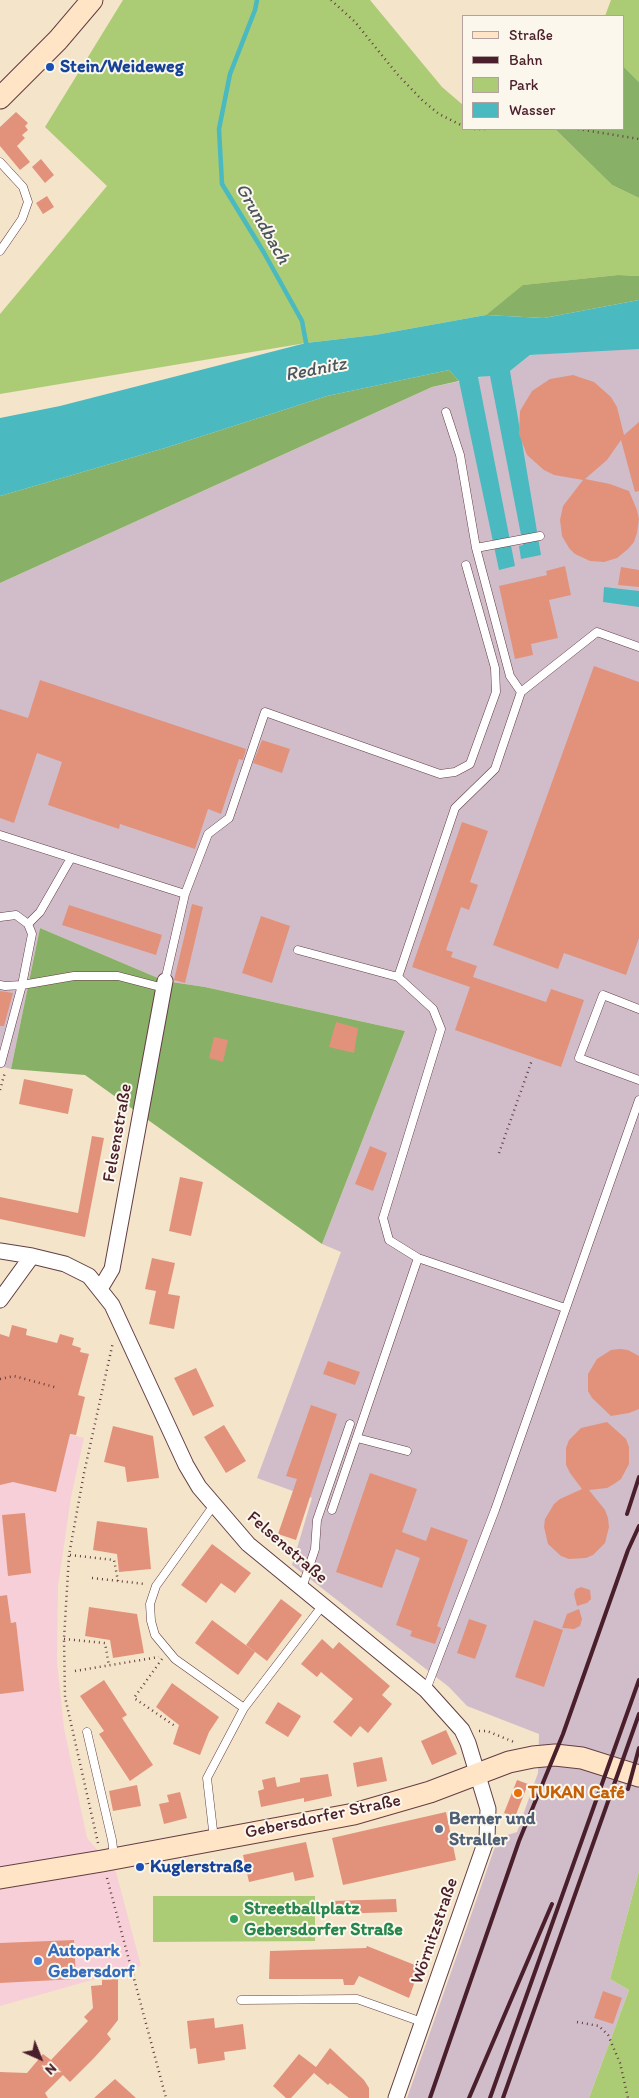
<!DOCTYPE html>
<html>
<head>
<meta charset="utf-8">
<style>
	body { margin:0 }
	#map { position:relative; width:639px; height:2098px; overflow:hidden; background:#f4e4ca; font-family:Itim,sans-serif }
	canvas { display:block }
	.legend { position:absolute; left:462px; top:15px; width:162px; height:115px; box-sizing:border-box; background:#fbf7ec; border:1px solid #b4a19f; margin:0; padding:6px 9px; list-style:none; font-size:15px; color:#4a1f2b }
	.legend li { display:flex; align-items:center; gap:10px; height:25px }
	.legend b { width:25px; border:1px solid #b4a19f }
	.north { position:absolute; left:15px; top:2033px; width:50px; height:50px; -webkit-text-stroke:4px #fbf7ec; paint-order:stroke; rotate:136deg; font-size:14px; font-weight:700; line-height:20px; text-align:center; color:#4a1f2b }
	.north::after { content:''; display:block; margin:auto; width:18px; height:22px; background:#4a1f2b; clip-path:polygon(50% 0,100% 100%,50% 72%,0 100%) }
</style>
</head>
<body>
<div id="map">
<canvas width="639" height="2098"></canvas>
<ul class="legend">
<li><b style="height:6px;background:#ffe4c6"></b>Straße</li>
<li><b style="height:6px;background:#4a1f2b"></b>Bahn</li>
<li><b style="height:14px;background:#abcc74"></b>Park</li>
<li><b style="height:14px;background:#4ab9c0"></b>Wasser</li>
</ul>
<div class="north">N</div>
</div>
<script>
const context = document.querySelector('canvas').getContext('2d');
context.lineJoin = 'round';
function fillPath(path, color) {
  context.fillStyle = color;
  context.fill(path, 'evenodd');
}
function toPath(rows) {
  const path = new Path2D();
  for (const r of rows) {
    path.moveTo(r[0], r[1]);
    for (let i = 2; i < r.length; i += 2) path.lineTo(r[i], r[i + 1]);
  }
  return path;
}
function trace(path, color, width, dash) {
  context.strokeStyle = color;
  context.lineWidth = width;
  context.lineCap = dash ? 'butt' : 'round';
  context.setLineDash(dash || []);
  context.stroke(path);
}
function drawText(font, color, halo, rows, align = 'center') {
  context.font = font + ' Itim,sans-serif';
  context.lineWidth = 4;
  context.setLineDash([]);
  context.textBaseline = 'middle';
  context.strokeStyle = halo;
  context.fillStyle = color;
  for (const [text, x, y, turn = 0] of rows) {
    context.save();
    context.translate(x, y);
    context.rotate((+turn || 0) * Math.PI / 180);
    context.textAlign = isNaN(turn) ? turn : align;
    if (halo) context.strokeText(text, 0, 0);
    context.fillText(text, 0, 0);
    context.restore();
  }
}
fillPath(toPath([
	[15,1421,84,1438,71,1497,58,1586,57,1662,64,1728,87,1838,116,1872,141,1966,0,2006,0,1424]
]), '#f6cfd8');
fillPath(toPath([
	[632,348,639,349,639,1871,610,1979,629,1990,589,2098,407,2098,498,1838,517,1832,538,1773,539,1734,467,1706,449,1687,292,1565,312,1498,257,1478,341,1252,322,1244,405,1031,205,987,165,981,40,928,11,1069,0,1066,0,583,432,387,510,371,530,355]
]), '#d1bdca');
fillPath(toPath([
	[123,0,370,0,442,87,463,105,463,129,555,129,612,185,639,198,639,276,618,275,524,285,486,315,375,335,306,343,0,394,0,314,107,186,45,127],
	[611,0,639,0,639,82,623,66,623,16,605,16],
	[639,1871,639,2098,589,2098,629,1990,610,1979],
	[153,1896,315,1896,315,1941,153,1942]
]), '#abcc74');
fillPath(toPath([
	[623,66,639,82,639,198,612,185,555,129,623,129],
	[618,275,639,276,639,300,544,318,486,315,523,285],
	[449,370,459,381,432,387,0,583,0,496,165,448,327,396],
	[40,928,165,981,205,987,405,1031,322,1244,85,1075,11,1069]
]), '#88b066');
fillPath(toPath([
	[639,300,639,349,530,355,510,371,541,555,521,559,519,546,523,545,490,376,478,377,515,566,499,570,459,381,449,370,327,396,165,448,0,496,0,418,60,406,306,343,375,335,486,315,544,318],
	[604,587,639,591,639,607,603,602]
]), '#4ab9c0');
trace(toPath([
	[257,0,255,10,230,74,219,129,222,184,263,251,302,321,307,348]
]), '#4ab9c0', 4.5);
fillPath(toPath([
	[16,112,28,123,25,126,28,130,22,135,25,138,17,146,30,162,20,170,0,146,0,127],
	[41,159,54,175,45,183,32,167],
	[47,196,54,207,43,214,36,203],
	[573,375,594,382,611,397,617,407,624,435,639,422,639,491,635,492,621,440,607,460,585,479,610,484,629,491,637,510,639,519,637,533,634,542,628,549,617,558,604,562,590,561,575,554,569,548,562,536,560,520,563,506,583,480,554,475,544,470,527,455,519,434,520,411,532,391,550,379],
	[565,566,571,595,549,600,558,638,531,644,533,655,515,659,499,586,547,575,546,571],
	[621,567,639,570,639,587,618,585],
	[594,666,639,682,639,938,626,975,564,953,558,969,493,945],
	[40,680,246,749,243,760,239,759,221,814,208,809,195,849,120,824,119,829,48,805,62,762,37,753,14,823,0,818,0,709,28,718],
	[262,740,290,749,282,773,253,763],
	[462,822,488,831,470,882,478,885,469,910,461,907,446,950,453,952,451,957,477,966,473,977,546,1002,551,989,584,1000,561,1067,455,1030,470,987,412,967],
	[192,904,203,907,185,983,174,980],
	[69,905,162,935,156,955,62,925],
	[261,916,290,926,272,983,242,973],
	[0,991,13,993,4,1026,0,1026],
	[336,1022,358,1028,354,1053,329,1047],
	[214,1037,228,1040,223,1062,209,1058],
	[24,1079,73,1089,68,1114,19,1104],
	[92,1136,104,1138,85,1237,0,1219,0,1197,78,1213],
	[370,1146,387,1153,373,1191,355,1184],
	[180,1177,203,1182,191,1236,169,1231],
	[152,1258,175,1263,168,1294,180,1296,174,1329,149,1324,156,1291,145,1289],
	[12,1325,27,1329,26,1335,57,1343,60,1334,74,1338,72,1345,81,1348,80,1352,89,1354,78,1395,85,1397,76,1435,70,1434,56,1492,13,1482,0,1485,0,1334,9,1337],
	[620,1349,628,1350,639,1356,639,1409,629,1413,611,1416,592,1398,588,1391,588,1374,597,1359,611,1350],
	[328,1361,360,1372,355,1385,323,1374],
	[196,1368,214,1406,193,1416,174,1378],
	[311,1405,337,1414,296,1540,278,1534,297,1479,286,1476],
	[607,1422,626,1439,629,1447,629,1464,621,1479,614,1484,607,1488,589,1490,605,1510,608,1518,609,1527,605,1543,593,1555,586,1558,569,1559,561,1556,548,1544,544,1527,545,1519,554,1504,560,1499,582,1489,570,1473,566,1465,566,1448,569,1440,581,1428],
	[224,1425,246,1461,226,1473,204,1437],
	[113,1426,153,1436,159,1478,127,1482,125,1467,104,1462],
	[370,1473,417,1489,402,1532,426,1541,431,1527,468,1540,437,1626,441,1628,435,1644,410,1636,412,1631,396,1625,420,1558,396,1549,382,1588,336,1572],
	[25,1513,31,1573,8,1576,2,1515],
	[97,1521,147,1528,151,1569,119,1572,117,1554,93,1550],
	[212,1544,251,1573,235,1593,221,1583,206,1603,181,1585],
	[581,1587,590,1590,591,1599,587,1603,577,1606,574,1594,576,1589],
	[7,1595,11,1623,16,1622,24,1691,0,1694,0,1596],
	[281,1599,302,1615,267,1661,246,1645],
	[89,1607,137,1614,144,1653,113,1658,110,1640,85,1636],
	[579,1609,582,1619,580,1626,574,1629,562,1628,567,1614],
	[469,1619,487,1625,475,1659,457,1653],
	[212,1620,255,1652,238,1675,195,1643],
	[534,1620,563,1630,544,1687,515,1677],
	[322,1639,333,1649,339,1642,390,1686,382,1695,392,1704,368,1733,360,1726,351,1737,333,1722,353,1699,321,1672,317,1677,301,1664],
	[104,1680,127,1715,122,1718,153,1765,130,1781,99,1734,104,1731,80,1696],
	[172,1683,219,1717,209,1732,200,1755,173,1744,179,1725,156,1707],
	[278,1702,301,1716,288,1737,265,1723],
	[446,1730,457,1754,432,1765,421,1741],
	[382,1757,387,1781,357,1787,353,1763],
	[328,1774,332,1796,304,1802,304,1798,261,1807,258,1791,264,1789,262,1780,275,1777,277,1787,300,1782,300,1778],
	[517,1780,528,1784,515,1817,504,1813],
	[137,1785,141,1806,113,1811,109,1791],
	[180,1792,187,1818,164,1824,159,1804,169,1802,167,1795],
	[446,1812,456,1860,343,1885,332,1838],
	[306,1842,314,1877,295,1881,293,1872,249,1882,243,1855],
	[396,1899,397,1912,331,1914,330,1901],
	[74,1940,76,1979,0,1983,0,1943],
	[367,1946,420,1967,409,1998,359,1976,354,1985,344,1985,343,1979,269,1979,270,1951,366,1948],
	[118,1979,118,2020,107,2034,111,2039,94,2058,70,2082,63,2075,45,2093,48,2098,0,2098,0,2072,27,2073,43,2054,51,2060,88,2021,84,2017,93,2008,91,1986,102,1985,102,1980],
	[603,1991,622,1998,613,2024,594,2018],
	[214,2018,215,2028,243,2024,246,2049,224,2052,225,2060,198,2064,196,2048,190,2049,187,2021],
	[330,2048,364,2080,369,2088,369,2098,349,2098,330,2083,328,2085,314,2073,291,2098,286,2098,273,2086,299,2054,316,2067],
	[115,2079,136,2098,94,2098]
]), '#e2927b');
const lane = toPath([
	[0,162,23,187,28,202,22,219,0,251],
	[446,412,460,455,476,548,510,676,521,692],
	[476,548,540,536],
	[0,835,185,894,165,981],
	[185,894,208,834,229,818,265,712,440,774,455,772,470,764,496,692,495,668,466,565],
	[0,917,16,915,28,924,32,934,22,985,5,986,0,985],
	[28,924,40,912,71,858],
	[298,950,398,977,433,1009,441,1029,383,1218,389,1240,418,1258,565,1308],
	[398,977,455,808,495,769,521,692,597,632,639,647],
	[639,1009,603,995,579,1058,639,1080],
	[1,1063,22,985,74,976,118,976,164,988],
	[357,1438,407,1451],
	[214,1505,156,1586,150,1604,151,1621,155,1635,175,1659,244,1708],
	[332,1510,418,1258],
	[302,1588,315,1549,317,1520,350,1424],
	[426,1690,495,1510,639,1100],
	[87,1732,112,1840,114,1856],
	[214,1839,207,1778,244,1708,323,1605],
	[241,2000,357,1999,422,2022]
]);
const street = toPath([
	[0,1251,32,1256,65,1264,89,1276,112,1305,186,1465,199,1487,248,1544,426,1690,462,1730,468,1743,488,1809,487,1838,396,2098],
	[100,1289,112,1269,165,981],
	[0,1300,32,1256]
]);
const secondary = toPath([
	[0,98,58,40,92,0],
	[0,1878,102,1861,354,1814,430,1792,509,1762,533,1757,555,1755,582,1758,639,1776]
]);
trace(lane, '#643d43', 9);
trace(street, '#643d43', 17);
trace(secondary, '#643d43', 23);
trace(toPath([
	[331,0,355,22,398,75,423,101,439,114,463,126],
	[474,129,488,129],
	[578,129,639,139],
	[0,1090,5,1072],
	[499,1153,532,1060],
	[0,1379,14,1376,58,1388],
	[70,1555,114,1560,118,1581],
	[92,1578,145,1584],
	[64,1639,105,1643,109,1666],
	[162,1659,134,1698,175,1726],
	[75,1671,159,1657],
	[479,1731,487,1731,514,1742],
	[98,1843,65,1697,64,1639,69,1555,84,1473,113,1342],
	[107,1878,166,2098],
	[577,2022,599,2026,608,2035,620,2063,628,2098]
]), '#643d43', 2.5, [1, 4]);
trace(lane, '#fff', 8);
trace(street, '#fff', 15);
trace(secondary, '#ffe4c6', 21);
trace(toPath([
	[627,1514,639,1477],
	[628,1789,639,1748],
	[430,2098,519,1841,563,1734,628,1550,639,1526],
	[469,2098,552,1904],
	[490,2098,639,1680],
	[503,2098,639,1714]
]), '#4a1f2b', 4);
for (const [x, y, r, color] of [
	[50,67,5,"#1a4fb4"],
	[518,1793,5,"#e8710a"],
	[439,1829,5,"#5c6f8a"],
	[140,1867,5,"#1a4fb4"],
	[234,1919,5,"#2e9e5b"],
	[38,1961,5,"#3f7fe0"]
]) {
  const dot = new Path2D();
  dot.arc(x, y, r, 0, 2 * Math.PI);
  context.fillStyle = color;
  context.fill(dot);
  trace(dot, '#fbf7ec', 2);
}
drawText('bold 18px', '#164399', '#fbf7ec', [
	["Stein/Weideweg",60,67],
	["Kuglerstraße",150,1867]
], 'left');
drawText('18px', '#4a1f2b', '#fbf7ec', [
	["Felsenstraße",118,1133,-80],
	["Felsenstraße",287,1548,41],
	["Gebersdorfer Straße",323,1817,-12],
	["Wörnitzstraße",435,1931,-71]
]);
drawText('bold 18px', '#c56008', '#fbf7ec', [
	["TUKAN Café",528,1793]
], 'left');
drawText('bold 18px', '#4e5e75', '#fbf7ec', [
	["Berner und",449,1819],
	["Straller",449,1840]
], 'left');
drawText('bold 18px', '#27864d', '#fbf7ec', [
	["Streetballplatz",244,1909],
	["Gebersdorfer Straße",244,1930]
], 'left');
drawText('bold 18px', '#366cbe', '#fbf7ec', [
	["Autopark",48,1951],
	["Gebersdorf",48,1972]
], 'left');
drawText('italic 19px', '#4a555f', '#fbf7ec', [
	["Grundbach",262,224,60],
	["Rednitz",316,370,-11]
]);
</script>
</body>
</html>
